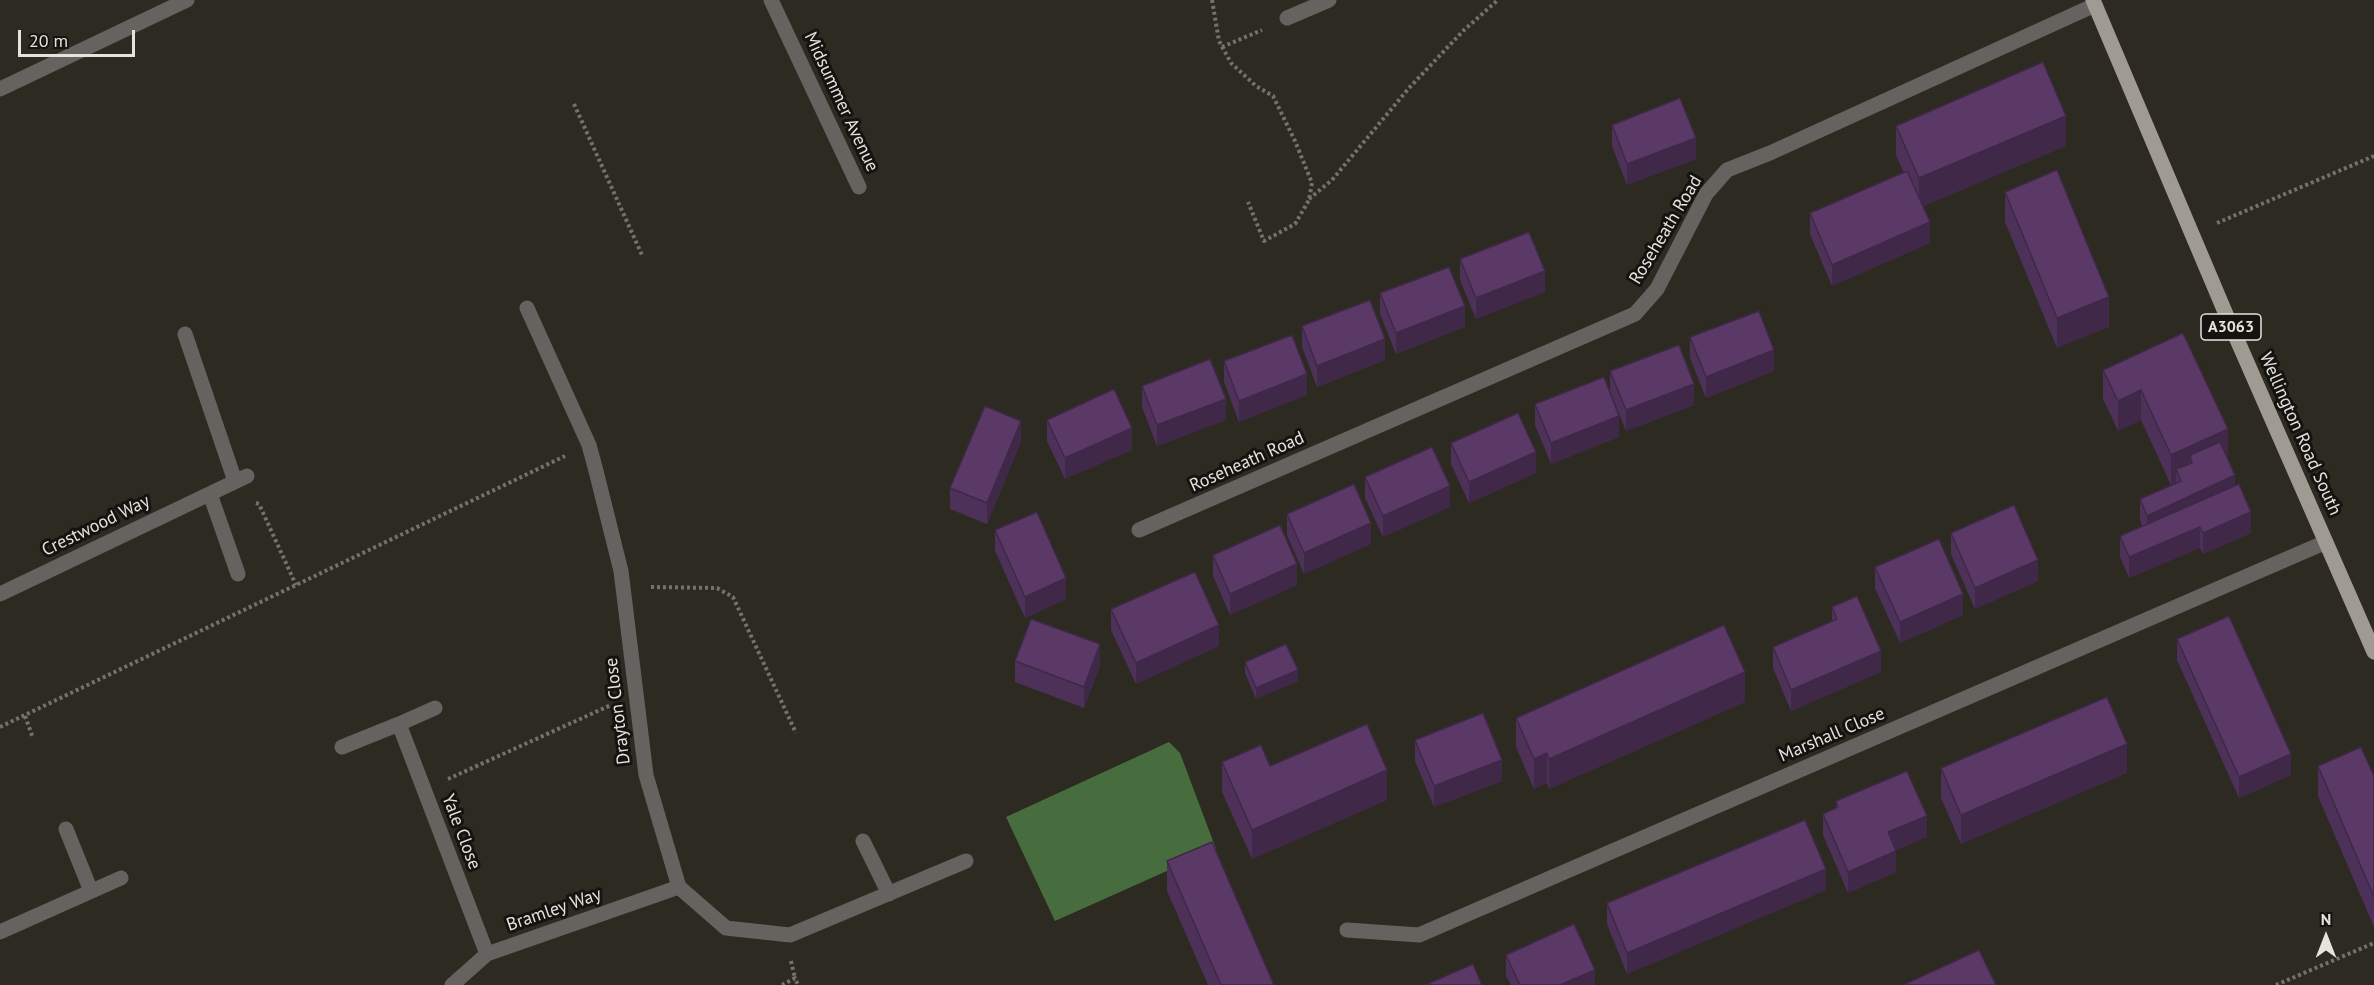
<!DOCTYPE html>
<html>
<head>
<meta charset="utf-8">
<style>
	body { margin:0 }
	#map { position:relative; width:2374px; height:985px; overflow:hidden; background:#2d2a22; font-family:"PT Sans",sans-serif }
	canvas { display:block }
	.north { position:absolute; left:2296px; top:907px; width:60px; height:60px; -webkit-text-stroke:4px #14130f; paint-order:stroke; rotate:0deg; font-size:16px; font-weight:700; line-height:24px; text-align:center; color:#e4e3dd }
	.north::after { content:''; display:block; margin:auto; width:21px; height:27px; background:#e4e3dd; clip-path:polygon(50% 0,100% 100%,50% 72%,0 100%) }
	.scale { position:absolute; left:18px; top:30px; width:117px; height:27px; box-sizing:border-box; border:3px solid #e4e3dd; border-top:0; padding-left:8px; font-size:18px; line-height:21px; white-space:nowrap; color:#e4e3dd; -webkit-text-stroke:4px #14130f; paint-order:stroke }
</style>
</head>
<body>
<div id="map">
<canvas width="2374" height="985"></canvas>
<div class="north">N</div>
<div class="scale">20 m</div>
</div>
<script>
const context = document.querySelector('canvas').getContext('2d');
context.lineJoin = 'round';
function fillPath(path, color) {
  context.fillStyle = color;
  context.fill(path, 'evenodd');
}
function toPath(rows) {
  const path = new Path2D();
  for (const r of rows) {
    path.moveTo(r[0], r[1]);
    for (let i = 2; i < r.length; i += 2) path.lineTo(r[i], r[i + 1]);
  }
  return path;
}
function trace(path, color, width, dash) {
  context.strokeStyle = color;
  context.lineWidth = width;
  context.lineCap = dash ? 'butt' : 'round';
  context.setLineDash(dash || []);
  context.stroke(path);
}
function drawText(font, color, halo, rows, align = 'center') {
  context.font = font + ' "PT Sans",sans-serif';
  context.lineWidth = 6;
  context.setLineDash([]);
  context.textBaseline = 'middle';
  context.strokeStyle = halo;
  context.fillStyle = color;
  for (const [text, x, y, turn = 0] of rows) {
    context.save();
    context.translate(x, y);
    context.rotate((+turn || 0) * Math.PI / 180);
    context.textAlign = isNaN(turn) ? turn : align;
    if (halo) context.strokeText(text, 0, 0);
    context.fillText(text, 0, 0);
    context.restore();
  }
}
fillPath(toPath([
	[1169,742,1180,753,1216,849,1055,921,1006,817]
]), '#476d3e');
trace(toPath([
	[1212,0,1219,41,1231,63,1256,86,1273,96,1295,141,1312,183,1309,200,1295,224,1264,241,1248,202],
	[1222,47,1262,30],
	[574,104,642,255],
	[1309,199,1332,180,1409,88,1463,31,1498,0],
	[2217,223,2374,156],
	[256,503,259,504,296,585],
	[651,587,717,588,733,597,796,733],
	[25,716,33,738],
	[0,727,565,456],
	[448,779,611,705],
	[791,961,795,978],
	[782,985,795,978,798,985],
	[2276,985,2374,943]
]), '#75726b', 4, [3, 3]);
trace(toPath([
	[185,334,235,481]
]), '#65625f', 15);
trace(toPath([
	[771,0,859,187],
	[1287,18,1329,0],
	[0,89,187,0],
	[527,308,589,445,596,471,621,571,646,775,679,887,726,928,790,935,966,861],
	[210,494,238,574],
	[1139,530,1635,314,1657,289,1706,194,1727,170,1770,153,2095,5],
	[0,594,247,476],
	[399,724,435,708],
	[342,747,399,724,487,954],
	[66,829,91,891],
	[863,841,889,894],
	[1347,930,1419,935,2326,542],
	[0,932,121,878],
	[452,985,487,954,679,887]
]), '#65625f', 15);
trace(toPath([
	[2093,0,2228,319,2374,652]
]), '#9f9a92', 15);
fillPath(toPath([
	[1612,125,1696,159,1627,185,1612,146],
	[1896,126,2066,146,1923,206,1930,243,1832,286,1810,234,1810,213,1904,173,1896,155],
	[2005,192,2109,327,2057,348,2005,222],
	[1460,259,1545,292,1476,319,1460,280],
	[1380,293,1465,327,1396,354,1380,314],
	[1302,326,1385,360,1317,387,1302,347],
	[2183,333,2228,458,2235,486,2251,533,2203,554,2200,548,2129,578,2120,557,2120,536,2142,526,2140,520,2140,499,2171,485,2141,420,2118,431,2103,399,2103,370],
	[1690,337,1774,371,1706,398,1690,358],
	[1224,361,1307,395,1239,422,1224,382],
	[1610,371,1694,405,1626,431,1610,392],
	[1142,386,1226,420,1157,446,1142,407],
	[1535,404,1619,437,1551,464,1535,425],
	[1047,420,1132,450,1065,479,1047,441],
	[1021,442,987,524,950,509,950,488],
	[1451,443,1536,473,1469,503,1451,464],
	[1365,477,1450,507,1383,537,1365,498],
	[1287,514,1371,544,1304,574,1287,535],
	[995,530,1066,599,1025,618,995,551],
	[1951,533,2038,581,1975,609,1951,554],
	[1213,555,1297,585,1230,615,1213,576],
	[1875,567,1963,615,1900,643,1875,588],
	[1832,607,1881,672,1791,711,1773,668,1773,647,1832,621],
	[1111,609,1219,646,1136,684,1111,630],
	[2177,639,2291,775,2239,798,2177,660],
	[1015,661,1100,666,1084,708,1015,682],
	[1245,662,1298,681,1256,699,1245,673],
	[1745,702,1549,789,1547,783,1534,789,1516,747,1516,718],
	[1415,740,1502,781,1434,807,1415,761],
	[1222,762,1270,766,1387,800,1252,859,1222,792],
	[2318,766,2374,776,2374,927,2318,796],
	[1941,768,2127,773,1961,844,1941,798],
	[1836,801,1927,837,1895,850,1896,872,1848,893,1823,835,1823,814,1836,808],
	[1167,861,1274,985,1208,985,1167,891],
	[1826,890,1627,974,1607,924,1607,903],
	[1506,955,1595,985,1511,985,1506,976]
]), '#4d3159');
fillPath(toPath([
	[2066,116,2066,146,1919,208,1919,178],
	[1696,138,1696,159,1627,185,1627,164],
	[1930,222,1930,243,1832,286,1832,265],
	[1545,271,1545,292,1476,319,1476,298],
	[2109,297,2109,327,2057,348,2057,318],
	[1465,306,1465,327,1396,354,1396,333],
	[1385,339,1385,360,1317,387,1317,366],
	[1774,350,1774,371,1706,398,1706,377],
	[1307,374,1307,395,1239,422,1239,401],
	[1694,384,1694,405,1626,431,1626,410],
	[2141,390,2141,420,2118,431,2118,401],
	[1226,399,1226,420,1157,446,1157,425],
	[1619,416,1619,437,1551,464,1551,443],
	[1021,421,1021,442,987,524,987,503],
	[1132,428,1132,450,1065,479,1065,458],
	[2228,429,2228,459,2192,463,2190,455,2190,477,2176,469,2176,483,2171,485,2171,455],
	[1536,452,1536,473,1469,503,1469,482],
	[2235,475,2235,496,2147,537,2147,516],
	[1450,486,1450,507,1383,537,1383,516],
	[2251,512,2251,533,2203,554,2203,533],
	[1371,523,1371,544,1304,574,1304,553],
	[2200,527,2200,548,2129,578,2129,557],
	[2038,560,2038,581,1975,609,1975,588],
	[1297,564,1297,585,1230,615,1230,594],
	[1066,578,1066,599,1025,618,1025,597],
	[1963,594,1963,615,1900,643,1900,622],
	[1219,625,1219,646,1136,684,1136,663],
	[1100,644,1100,666,1084,708,1084,687],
	[1881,651,1881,672,1791,711,1791,690],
	[1298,670,1298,681,1256,699,1256,688],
	[1745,672,1745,702,1549,789,1549,759],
	[2127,744,2127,773,1961,844,1961,815],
	[1547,753,1547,783,1534,789,1534,759],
	[2291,754,2291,775,2239,798,2239,777],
	[1502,760,1502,781,1434,807,1434,786],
	[1387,770,1387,800,1252,859,1252,830],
	[1927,816,1927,837,1888,854,1888,832],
	[1896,851,1896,872,1848,893,1848,872],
	[1826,869,1826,890,1627,974,1627,953],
	[1595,970,1595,985,1560,985]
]), '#3f2848');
const building = toPath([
	[2043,62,2066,116,1919,178,1896,126,2043,62],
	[1680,98,1696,138,1627,164,1612,125,1680,98],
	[2057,170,2109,297,2057,318,2005,192,2057,170],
	[1907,171,1930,222,1832,265,1810,213,1907,171],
	[1529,232,1545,271,1476,298,1460,259,1529,232],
	[1449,267,1465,306,1396,333,1380,293,1449,267],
	[1370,300,1385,339,1317,366,1302,326,1370,300],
	[1759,311,1774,350,1706,377,1690,337,1759,311],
	[2183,333,2228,429,2171,455,2141,390,2118,401,2103,370,2183,333],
	[1292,335,1307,374,1239,401,1224,361,1292,335],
	[1679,345,1694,384,1626,410,1610,371,1679,345],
	[1210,359,1226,399,1157,425,1142,386,1210,359],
	[1604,377,1619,416,1551,443,1535,404,1604,377],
	[1114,389,1132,428,1065,458,1047,420,1114,389],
	[985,406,1021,421,987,503,950,488,985,406],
	[1518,413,1536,452,1469,482,1451,443,1518,413],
	[2220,442,2235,475,2147,516,2140,499,2181,481,2176,469,2192,463,2190,455,2220,442],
	[1432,447,1450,486,1383,516,1365,477,1432,447],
	[1354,484,1371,523,1304,553,1287,514,1354,484],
	[2239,484,2251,512,2203,533,2200,527,2129,557,2120,536,2239,484],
	[2014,505,2038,560,1975,588,1951,533,2014,505],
	[1037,512,1066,578,1025,597,995,530,1037,512],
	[1280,525,1297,564,1230,594,1213,555,1280,525],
	[1939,539,1963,594,1900,622,1875,567,1939,539],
	[1195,572,1219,625,1136,663,1111,609,1195,572],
	[1857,596,1881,651,1791,690,1773,647,1837,619,1832,607,1857,596],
	[2229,616,2291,754,2239,777,2177,639,2229,616],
	[1031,619,1100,644,1084,687,1015,661,1031,619],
	[1724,625,1745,672,1549,759,1547,753,1534,759,1516,718,1724,625],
	[1286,644,1298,670,1256,688,1245,662,1286,644],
	[2107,697,2127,744,1961,815,1941,768,2107,697],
	[1483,713,1502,760,1434,786,1415,740,1483,713],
	[1367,724,1387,770,1252,830,1222,762,1261,745,1270,766,1367,724],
	[2361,747,2374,776,2374,897,2318,766,2361,747],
	[1907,771,1927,816,1888,832,1896,851,1848,872,1823,814,1838,807,1836,801,1907,771],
	[1805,820,1826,869,1627,953,1607,903,1805,820],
	[1212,842,1274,985,1221,985,1167,861,1212,842],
	[1574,924,1595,970,1560,985,1520,985,1506,955,1574,924],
	[1979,950,1996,985,1903,985,1979,950],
	[1473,964,1482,985,1425,985,1473,964]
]);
fillPath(building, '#5a3967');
trace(building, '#3f2848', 1.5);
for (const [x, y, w] of [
	[2231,327,60]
]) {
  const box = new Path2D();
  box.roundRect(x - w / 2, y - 13, w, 26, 4.5);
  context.fillStyle = '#14130f';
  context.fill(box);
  trace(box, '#e4e3dd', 1.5);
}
drawText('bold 16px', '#e4e3dd', null, [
	["A3063",2231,327]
]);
drawText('18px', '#e4e3dd', '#14130f', [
	["Midsummer Avenue",841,102,65],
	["Roseheath Road",1666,230,-59],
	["Wellington Road South",2300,434,66],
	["Roseheath Road",1247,462,-24],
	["Crestwood Way",96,526,-26],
	["Drayton Close",618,711,-97],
	["Marshall Close",1832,735,-23],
	["Yale Close",461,832,69],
	["Bramley Way",554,910,-19]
]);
</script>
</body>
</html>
